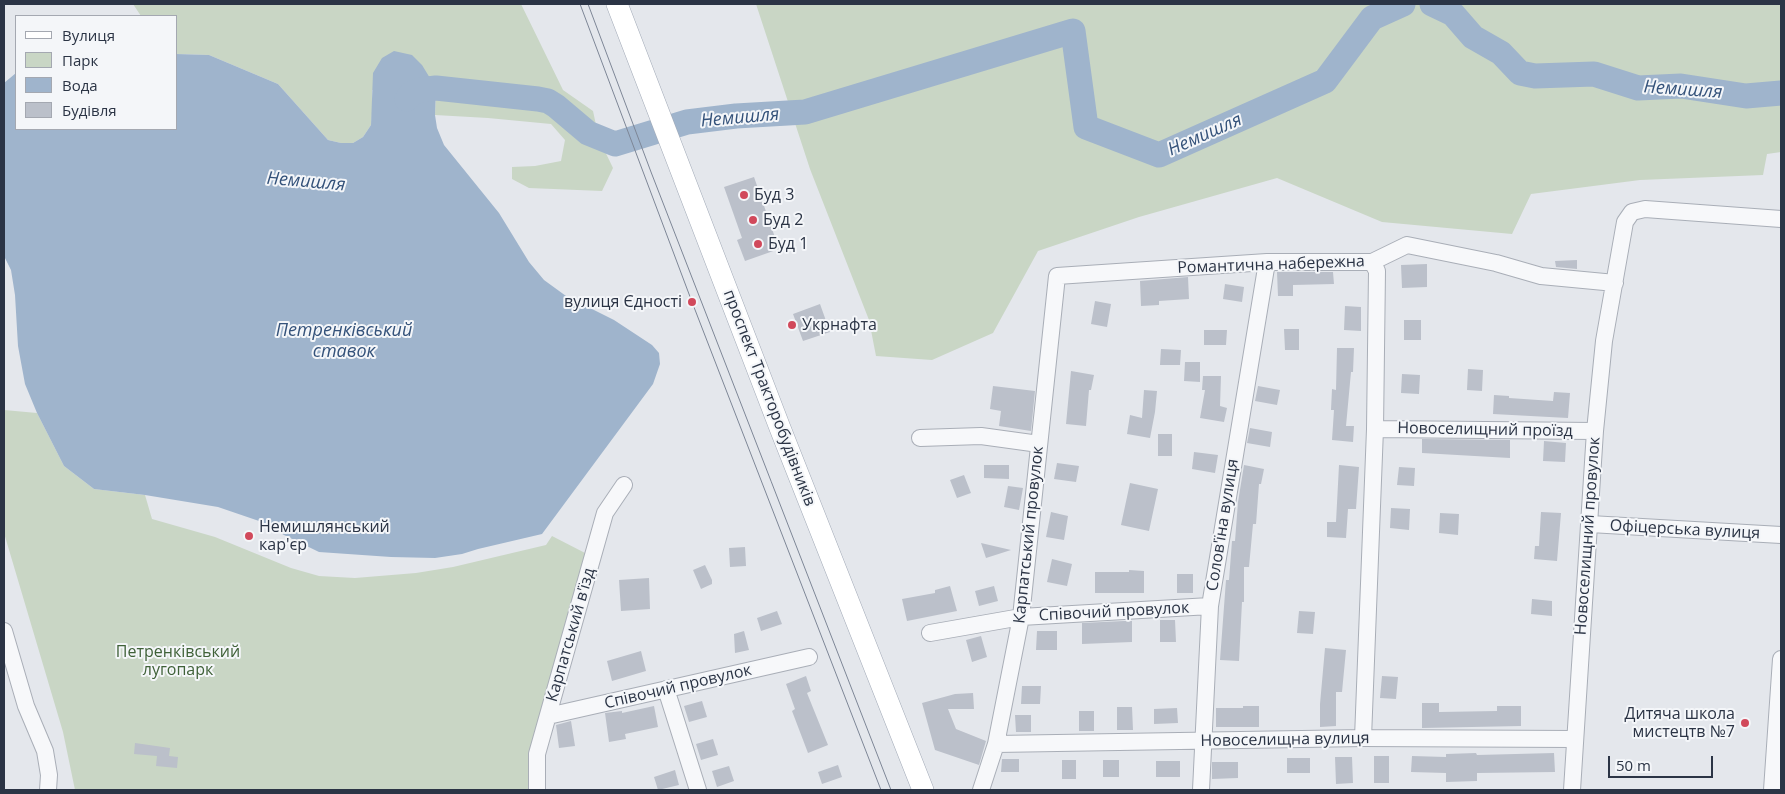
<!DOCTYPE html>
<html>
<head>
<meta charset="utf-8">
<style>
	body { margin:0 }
	#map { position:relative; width:1785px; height:794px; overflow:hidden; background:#e4e7ec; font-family:"Open Sans",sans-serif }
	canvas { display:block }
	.frame { position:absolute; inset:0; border:5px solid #2b3445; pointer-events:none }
	.legend { position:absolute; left:15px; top:15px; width:162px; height:115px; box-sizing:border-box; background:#f4f6f9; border:1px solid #a4a8b1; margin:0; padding:6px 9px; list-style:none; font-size:15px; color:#2b3445 }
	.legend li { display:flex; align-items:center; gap:10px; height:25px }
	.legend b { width:25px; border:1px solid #a4a8b1 }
	.scale { position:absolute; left:1608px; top:756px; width:105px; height:22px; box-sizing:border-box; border:2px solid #2b3445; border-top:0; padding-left:6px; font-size:15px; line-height:18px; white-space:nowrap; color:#2b3445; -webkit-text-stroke:4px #f4f6f9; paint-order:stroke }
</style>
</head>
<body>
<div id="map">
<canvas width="1785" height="794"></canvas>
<div class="frame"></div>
<ul class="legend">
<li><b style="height:6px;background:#fff"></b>Вулиця</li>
<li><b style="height:14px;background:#c9d6c5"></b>Парк</li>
<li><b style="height:14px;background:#9fb4cc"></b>Вода</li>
<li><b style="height:14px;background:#bbc0ca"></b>Будівля</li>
</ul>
<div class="scale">50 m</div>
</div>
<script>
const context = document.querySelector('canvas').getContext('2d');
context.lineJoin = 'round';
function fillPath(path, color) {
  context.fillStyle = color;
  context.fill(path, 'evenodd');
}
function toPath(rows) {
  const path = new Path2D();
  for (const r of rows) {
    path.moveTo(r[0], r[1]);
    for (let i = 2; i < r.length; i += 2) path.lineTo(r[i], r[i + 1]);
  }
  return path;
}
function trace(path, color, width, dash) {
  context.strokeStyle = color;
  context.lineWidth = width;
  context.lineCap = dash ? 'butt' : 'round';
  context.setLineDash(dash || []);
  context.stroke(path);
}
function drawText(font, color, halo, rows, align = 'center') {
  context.font = font + ' "Open Sans",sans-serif';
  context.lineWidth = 4;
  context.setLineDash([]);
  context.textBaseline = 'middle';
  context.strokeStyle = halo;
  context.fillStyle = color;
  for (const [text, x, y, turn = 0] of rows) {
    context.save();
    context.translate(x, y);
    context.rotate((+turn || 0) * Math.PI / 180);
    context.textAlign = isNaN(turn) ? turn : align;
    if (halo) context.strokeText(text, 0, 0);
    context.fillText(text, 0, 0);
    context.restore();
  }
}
fillPath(toPath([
	[133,4,521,4,563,90,593,111,599,139,613,168,602,191,529,188,512,179,512,167,535,166,561,161,565,140,551,124,488,118,435,115,436,88,372,90,372,113,371,125,363,137,353,143,341,143,328,140,278,84,209,55,176,54,176,16,141,16],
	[756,4,1781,4,1781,152,1767,154,1763,175,1640,180,1531,194,1512,234,1382,222,1277,178,1139,217,1038,251,993,333,932,360,876,356,869,320,810,169],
	[4,410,37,413,64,466,94,489,145,495,152,519,215,537,291,568,319,576,355,578,416,573,453,567,546,545,552,536,587,554,532,790,75,790,63,732,4,533]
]), '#c9d6c5');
fillPath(toPath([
	[394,51,412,55,422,65,436,88,435,115,437,128,444,145,499,213,529,262,544,280,566,296,614,320,652,345,659,353,660,364,653,384,542,534,478,549,462,554,435,558,391,557,319,552,284,535,259,521,218,507,145,495,94,489,64,466,37,413,25,384,18,346,15,295,11,270,4,256,4,83,16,73,16,129,176,129,176,54,209,55,278,84,328,140,341,143,353,143,363,137,371,125,373,73,382,58]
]), '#9fb4cc');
trace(toPath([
	[1432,4,1453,14,1473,37,1501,53,1520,73,1535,76,1594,74,1638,88,1681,86,1746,96,1781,93],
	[407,99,411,94,419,90,436,88,538,99,548,101,556,106,588,133,615,144,687,122,736,116,805,112,1073,31,1086,127,1159,155,1325,81,1372,18,1403,4]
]), '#9fb4cc', 25);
fillPath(toPath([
	[754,177,779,249,745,261,737,240,742,238,724,187],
	[1577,260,1577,269,1556,267,1555,261],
	[1427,264,1427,287,1402,288,1401,265],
	[1277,272,1333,272,1334,284,1293,285,1293,296,1278,296],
	[1188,277,1189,299,1159,301,1159,305,1141,306,1140,281],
	[1225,284,1244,287,1242,302,1223,299],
	[1095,301,1111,304,1107,327,1091,324],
	[820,304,830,332,803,341,793,314],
	[1345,306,1361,307,1361,331,1344,330],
	[1404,320,1421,320,1421,340,1404,340],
	[1284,329,1299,329,1299,350,1285,350],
	[1204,330,1227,330,1226,345,1204,345],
	[1337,348,1354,348,1353,372,1351,372,1346,426,1354,426,1353,442,1332,440,1334,410,1331,410,1332,389,1336,390],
	[1161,349,1181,350,1180,365,1160,365],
	[1185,362,1200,362,1200,382,1184,381],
	[1468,369,1483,370,1482,391,1467,390],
	[1071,371,1094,375,1091,390,1089,390,1086,426,1066,424],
	[1402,374,1420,375,1419,394,1401,393],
	[1203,376,1221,376,1220,406,1227,408,1224,422,1200,418,1205,390,1202,390],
	[993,386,1035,391,1031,431,999,426,1001,411,990,409],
	[1258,386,1280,390,1277,405,1255,401],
	[1144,390,1157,391,1155,412,1150,438,1127,434,1130,415,1142,418],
	[1554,392,1570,393,1568,418,1493,414,1494,395,1509,396,1509,398,1553,401],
	[1250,428,1272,432,1270,447,1247,443],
	[1158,434,1172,434,1172,456,1158,456],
	[1422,439,1510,440,1510,458,1422,453],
	[1544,441,1566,443,1565,462,1543,461],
	[1194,452,1218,455,1215,473,1192,469],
	[1057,463,1079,466,1076,482,1054,479],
	[984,465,1009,465,1009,479,984,478],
	[1244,465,1264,469,1261,484,1259,484,1256,524,1253,524,1249,567,1244,567,1244,602,1242,602,1239,661,1220,660,1226,580,1229,580,1232,541,1235,541,1238,502],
	[1339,465,1359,467,1356,509,1348,509,1346,538,1327,537,1327,522,1336,522],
	[1399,467,1415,468,1414,486,1397,485],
	[964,475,971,493,957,498,950,480],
	[1130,483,1158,489,1149,531,1121,525],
	[1008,486,1023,488,1019,510,1004,507],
	[1391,508,1410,509,1409,530,1390,528],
	[1051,512,1068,516,1064,540,1046,537],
	[1541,512,1561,513,1557,561,1534,559,1535,546,1539,546],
	[1440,513,1459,514,1458,535,1439,533],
	[981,543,1011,550,986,558],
	[745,547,746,566,730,567,729,548],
	[1052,559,1072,564,1067,586,1047,582],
	[705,565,712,580,712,584,701,589,693,570],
	[1129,570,1144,571,1144,593,1095,593,1095,572,1129,572],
	[1177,574,1193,574,1193,593,1177,593],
	[649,578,650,609,621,611,619,580],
	[950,586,957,611,907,621,902,599,935,593,935,590],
	[994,586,998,601,979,606,975,591],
	[1532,599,1552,601,1552,616,1531,614],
	[777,611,782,624,761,631,757,618],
	[1299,611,1315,612,1313,634,1297,633],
	[1160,620,1175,620,1176,642,1160,642],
	[1124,621,1132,621,1132,642,1082,644,1082,623],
	[744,631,749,650,735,653,734,634],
	[1037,631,1057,631,1057,650,1036,650],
	[981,636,987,657,972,662,966,640],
	[1325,648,1346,650,1342,692,1336,692,1336,726,1320,727,1320,704],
	[641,651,646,671,612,681,607,661],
	[806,676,811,691,807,693,828,745,808,753,792,711,795,709,786,684],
	[1382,676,1398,677,1396,699,1380,698],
	[1022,686,1041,686,1040,704,1021,704],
	[973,693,974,709,948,709,956,729,986,741,979,765,935,750,922,703,955,694],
	[702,701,707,717,689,722,684,706],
	[1422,703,1439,703,1439,712,1497,711,1497,706,1521,706,1521,726,1422,728],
	[654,706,658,727,625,734,626,739,609,742,605,713,622,711,622,713],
	[1243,706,1259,706,1259,727,1216,727,1216,708,1243,708],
	[1117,707,1132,707,1133,730,1117,730],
	[1177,708,1178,723,1154,724,1154,709],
	[1079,711,1094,711,1094,731,1079,731],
	[1015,715,1031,715,1031,732,1016,732],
	[571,721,575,746,559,748,556,725],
	[713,739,718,755,701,760,696,744],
	[135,743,170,748,169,756,178,757,177,768,156,766,157,756,134,754],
	[1476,753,1477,755,1554,753,1555,772,1477,773,1477,781,1446,782,1446,773,1411,772,1412,756,1446,757,1446,754],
	[1374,756,1389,756,1389,783,1374,783],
	[1335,757,1352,757,1353,783,1336,784],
	[1287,758,1310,758,1310,773,1287,773],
	[1002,759,1019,759,1019,772,1001,772],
	[1062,760,1076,760,1076,779,1062,779],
	[1103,760,1119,760,1119,777,1103,777],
	[1156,761,1180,761,1180,777,1156,777],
	[1212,762,1238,762,1238,778,1212,779],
	[838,765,842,777,822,784,818,772],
	[729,766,734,781,717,787,712,771],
	[675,770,679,785,658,790,654,777]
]), '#bbc0ca');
const minor = toPath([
	[1375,429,1595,431],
	[920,438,981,436,1039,444],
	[1590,524,1781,535],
	[4,631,26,706,45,751,49,775,48,790],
	[930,633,1021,617,1210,606],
	[666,689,698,790],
	[548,716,809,657],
	[1363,738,1375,429,1377,271,1372,262],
	[996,744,1363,738,1574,739],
	[537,790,537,754,605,513,624,485],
	[981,790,996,744,1021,617,1057,276,1267,262,1372,262,1407,245,1496,263,1541,276,1615,283],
	[1201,790,1210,606,1267,262],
	[1572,790,1595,431,1604,341,1625,222,1632,212,1645,209,1781,219],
	[1772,790,1781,659]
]);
const major = toPath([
	[617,4,780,428,923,790]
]);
trace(minor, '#a9aeb7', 18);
trace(major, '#a3abb8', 22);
trace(minor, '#f7f8fa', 16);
trace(major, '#fff', 21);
trace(toPath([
	[580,4,692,302,881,790],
	[588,4,651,172,891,790]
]), '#7d8696', 1);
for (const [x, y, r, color] of [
	[744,195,5,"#d1495b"],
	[753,220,5,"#d1495b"],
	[758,244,5,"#d1495b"],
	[692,302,5,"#d1495b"],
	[792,325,5,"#d1495b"],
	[249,536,5,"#d1495b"],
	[1745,723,5,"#d1495b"]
]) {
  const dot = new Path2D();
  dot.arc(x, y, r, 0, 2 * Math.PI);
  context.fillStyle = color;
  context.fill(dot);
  trace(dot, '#f4f6f9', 2);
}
drawText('16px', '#2b3445', '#f4f6f9', [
	["Буд 3",754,195],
	["Буд 2",763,220],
	["Буд 1",768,244],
	["вулиця Єдності",682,302,"right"],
	["Укрнафта",802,325],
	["Немишлянський",259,527],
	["кар'єр",259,545],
	["Дитяча школа",1735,714,"right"],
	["мистецтв №7",1735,732,"right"]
], 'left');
drawText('16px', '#2b3445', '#f4f6f9', [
	["Романтична набережна",1271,265,-2],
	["проспект Тракторобудівників",769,398,69],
	["Новоселищний проїзд",1485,430,1],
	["Солов'їна вулиця",1223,525,-81],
	["Офіцерська вулиця",1685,530,3],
	["Карпатський провулок",1029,535,-84],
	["Новоселищний провулок",1588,536,-86],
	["Співочий провулок",1114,612,-3],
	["Карпатський в'їзд",571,635,-74],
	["Співочий провулок",678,687,-13],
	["Новоселищна вулиця",1285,740,-1]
]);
drawText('16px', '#3f6138', '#f4f6f9', [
	["Петренківський",178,652],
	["лугопарк",178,670]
]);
drawText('italic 18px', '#34527a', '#f4f6f9', [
	["Немишля",1683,90,4],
	["Немишля",740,118,-5],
	["Немишля",1205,135,-24],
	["Немишля",306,182,5],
	["Петренківський",344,331],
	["ставок",344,352]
]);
</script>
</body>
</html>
